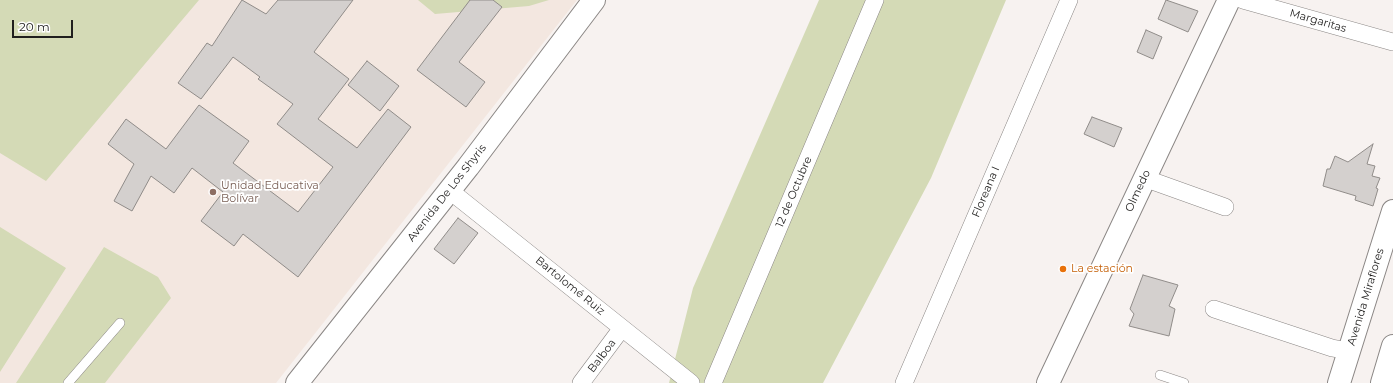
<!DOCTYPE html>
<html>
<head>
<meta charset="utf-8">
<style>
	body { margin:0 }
	#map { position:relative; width:1393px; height:383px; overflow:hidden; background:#f7f2f0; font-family:Montserrat,sans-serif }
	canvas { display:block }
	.scale { position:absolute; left:12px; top:20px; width:61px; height:18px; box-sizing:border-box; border:2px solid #201f1e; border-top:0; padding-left:5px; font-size:12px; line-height:14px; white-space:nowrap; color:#201f1e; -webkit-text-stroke:3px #fff; paint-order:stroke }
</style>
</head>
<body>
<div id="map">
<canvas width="1393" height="383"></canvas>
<div class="scale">20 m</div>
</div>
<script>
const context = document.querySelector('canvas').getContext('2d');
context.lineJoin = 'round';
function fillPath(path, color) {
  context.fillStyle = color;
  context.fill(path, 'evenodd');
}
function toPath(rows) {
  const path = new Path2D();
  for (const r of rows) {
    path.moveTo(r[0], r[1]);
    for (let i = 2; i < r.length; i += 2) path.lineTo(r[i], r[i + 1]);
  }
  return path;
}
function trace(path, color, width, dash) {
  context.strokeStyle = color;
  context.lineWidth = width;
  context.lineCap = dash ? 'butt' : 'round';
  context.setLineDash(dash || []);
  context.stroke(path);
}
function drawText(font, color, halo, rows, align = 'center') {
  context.font = font + ' Montserrat,sans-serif';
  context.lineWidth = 3.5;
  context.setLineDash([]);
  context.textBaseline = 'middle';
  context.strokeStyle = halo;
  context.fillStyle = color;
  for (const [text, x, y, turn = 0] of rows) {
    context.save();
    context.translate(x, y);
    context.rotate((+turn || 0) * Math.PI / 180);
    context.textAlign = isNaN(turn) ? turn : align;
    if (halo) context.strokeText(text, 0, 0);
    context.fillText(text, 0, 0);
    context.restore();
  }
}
fillPath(toPath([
	[0,0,577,0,276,383,0,383]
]), '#f3e7e0');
fillPath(toPath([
	[0,0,199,0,46,181,0,153],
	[418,0,549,0,529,6,435,14],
	[819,0,1006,0,931,178,823,383,669,383,693,288],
	[0,227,66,268,0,372],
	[104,247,158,277,171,298,105,383,16,383]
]), '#d4dab6');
const building = toPath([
	[242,0,266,14,278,0,353,0,314,52,349,79,318,119,357,148,388,109,411,127,298,277,243,234,234,246,201,221,223,192,192,168,174,193,151,176,132,211,114,201,134,164,108,144,126,119,166,149,199,105,249,141,233,163,298,212,333,167,277,124,293,104,258,79,260,77,233,57,201,99,178,83,207,43,212,46,242,0],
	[470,0,493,0,502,7,459,62,485,82,466,107,417,70,470,0],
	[1166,0,1198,11,1188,32,1158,19,1166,0],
	[1146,30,1162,37,1153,59,1137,52,1146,30],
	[367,61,399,86,380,111,348,85,367,61],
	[1092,117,1122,128,1114,147,1084,134,1092,117],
	[1373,144,1367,164,1375,166,1372,176,1380,178,1376,188,1378,189,1373,206,1355,200,1356,196,1323,186,1327,169,1330,169,1335,156,1348,162,1373,144],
	[458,218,478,233,454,264,434,249,458,218],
	[1143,275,1178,285,1169,306,1175,309,1169,336,1129,326,1134,314,1130,309,1143,275]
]);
fillPath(building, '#d4d0ce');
trace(building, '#908c89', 1);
const service = toPath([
	[1160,375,1184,383],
	[68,383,120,323]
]);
const minor = toPath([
	[1243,0,1393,42],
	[1144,178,1225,207],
	[449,190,691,383],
	[1214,309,1332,348,1349,351],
	[581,383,622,328],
	[713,383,875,0],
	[904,383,1069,0]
]);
const tertiary = toPath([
	[297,383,468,167,594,0],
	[1048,383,1229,0]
]);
const secondary = toPath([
	[1339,383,1393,211],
	[1382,383,1393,346]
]);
trace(service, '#8b8785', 10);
trace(minor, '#8b8785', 18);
trace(tertiary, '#8b8785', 24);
trace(secondary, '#8b8785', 24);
trace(service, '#fff', 9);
trace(minor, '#fff', 17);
trace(tertiary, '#fff', 22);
trace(secondary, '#fff', 22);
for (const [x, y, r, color] of [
	[213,192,4,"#8d6e63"],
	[1063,269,4,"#e8710a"]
]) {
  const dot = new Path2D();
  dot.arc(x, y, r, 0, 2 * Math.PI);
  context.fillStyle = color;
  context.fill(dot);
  trace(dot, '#fff', 1.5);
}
drawText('11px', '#201f1e', '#fff', [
	["Margaritas",1318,21,16],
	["Olmedo",1138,191,-65],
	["12 de Octubre",794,192,-67],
	["Floreana I",986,192,-67],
	["Avenida De Los Shyris",447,193,-52],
	["Bartolomé Ruiz",570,286,39],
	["Avenida Miraflores",1366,297,-73],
	["Balboa",602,356,-53]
]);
drawText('11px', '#785e54', '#fff', [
	["Unidad Educativa",221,186],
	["Bolívar",221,199]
], 'left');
drawText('11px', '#c56008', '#fff', [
	["La estación",1071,269]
], 'left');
</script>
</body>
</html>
